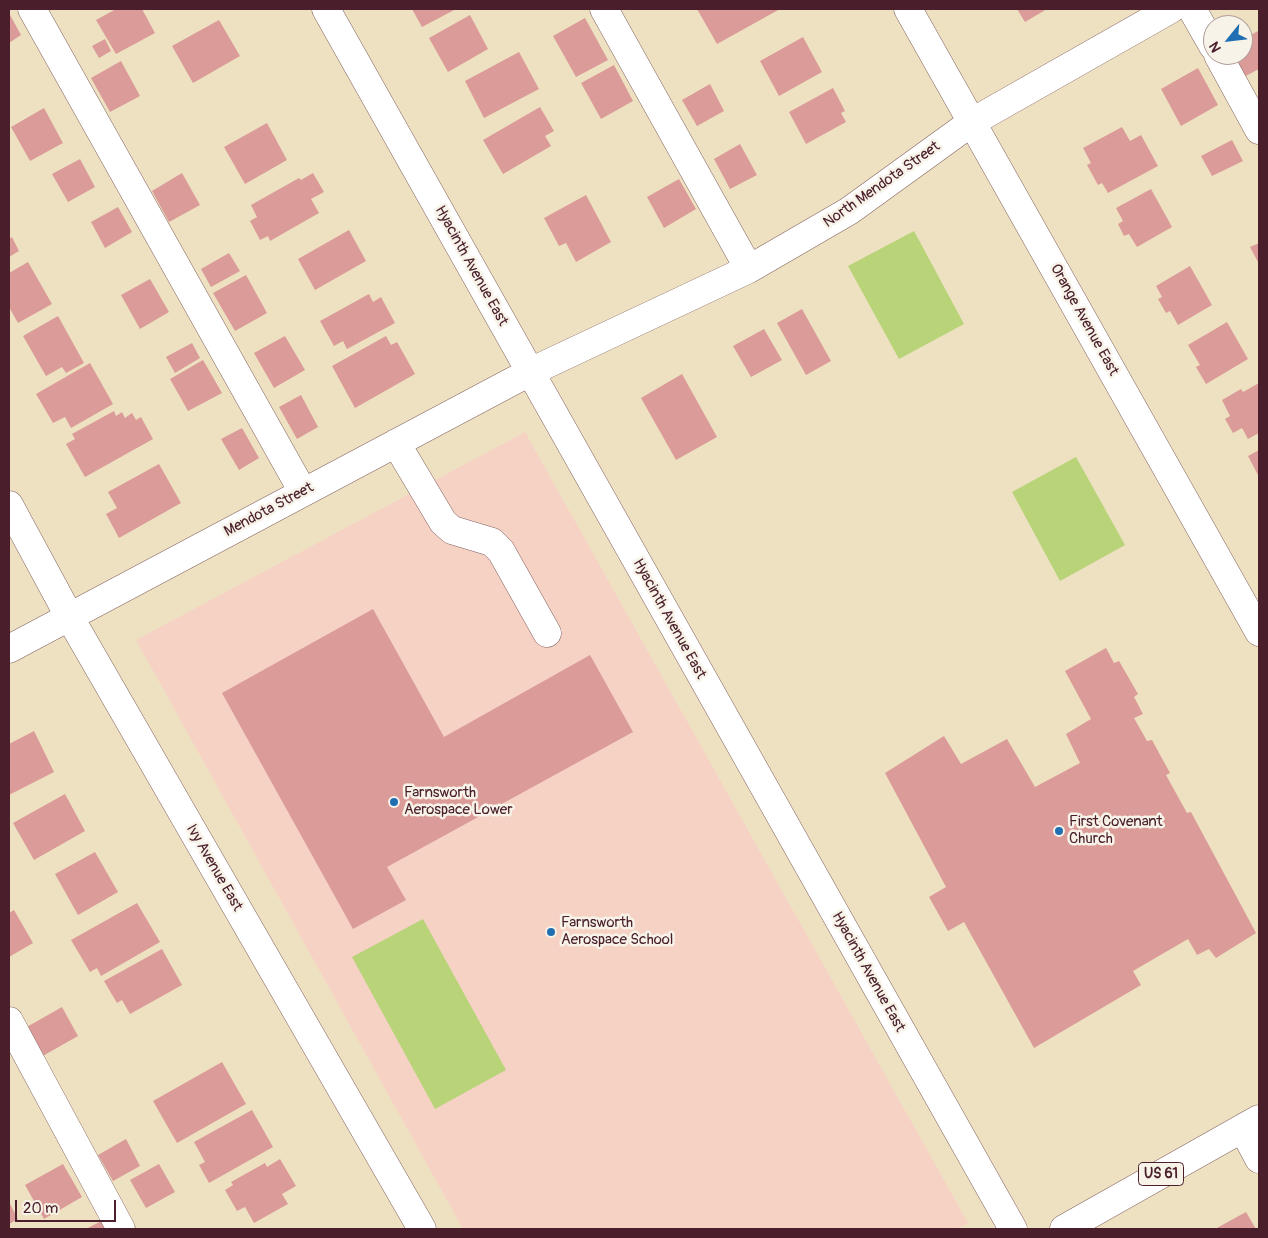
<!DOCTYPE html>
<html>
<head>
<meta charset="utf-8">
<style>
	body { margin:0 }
	#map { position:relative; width:1268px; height:1238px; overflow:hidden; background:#eee1c1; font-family:Pangolin,sans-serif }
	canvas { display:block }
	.frame { position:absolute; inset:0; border:10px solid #4a1f2b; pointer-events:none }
	.north { position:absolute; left:1203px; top:15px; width:50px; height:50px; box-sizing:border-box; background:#f7f3e8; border:1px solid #b29e9c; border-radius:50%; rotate:241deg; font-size:14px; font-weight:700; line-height:20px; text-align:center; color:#4a1f2b }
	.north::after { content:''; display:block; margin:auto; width:18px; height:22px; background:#1f6fb2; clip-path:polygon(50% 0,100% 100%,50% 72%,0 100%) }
	.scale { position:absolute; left:15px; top:1200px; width:101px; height:22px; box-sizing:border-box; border:2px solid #4a1f2b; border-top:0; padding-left:6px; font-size:15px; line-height:18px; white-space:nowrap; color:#4a1f2b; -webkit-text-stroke:4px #f7f3e8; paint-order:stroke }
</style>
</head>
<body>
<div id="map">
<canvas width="1268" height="1238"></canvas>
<div class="frame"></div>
<div class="north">N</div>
<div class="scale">20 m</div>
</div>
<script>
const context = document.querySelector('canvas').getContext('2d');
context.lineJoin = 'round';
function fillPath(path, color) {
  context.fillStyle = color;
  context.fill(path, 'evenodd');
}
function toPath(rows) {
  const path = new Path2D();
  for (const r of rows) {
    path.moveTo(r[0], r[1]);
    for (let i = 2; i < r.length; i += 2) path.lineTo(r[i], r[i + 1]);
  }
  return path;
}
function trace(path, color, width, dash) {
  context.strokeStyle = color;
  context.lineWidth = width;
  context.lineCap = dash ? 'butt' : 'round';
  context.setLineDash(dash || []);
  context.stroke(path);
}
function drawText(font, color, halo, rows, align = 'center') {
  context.font = font + ' Pangolin,sans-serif';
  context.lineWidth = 5;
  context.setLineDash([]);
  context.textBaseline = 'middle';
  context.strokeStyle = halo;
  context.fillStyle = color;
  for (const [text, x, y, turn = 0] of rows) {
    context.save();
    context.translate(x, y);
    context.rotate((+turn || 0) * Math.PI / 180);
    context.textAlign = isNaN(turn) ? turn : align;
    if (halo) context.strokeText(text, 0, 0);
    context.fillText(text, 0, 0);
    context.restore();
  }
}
fillPath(toPath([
	[525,432,968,1223,957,1229,463,1229,136,640]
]), '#f6d2c5');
fillPath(toPath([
	[914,231,964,324,899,359,848,266],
	[1076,457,1125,545,1060,581,1012,492],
	[423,919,506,1070,435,1109,352,957]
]), '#b8d378');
fillPath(toPath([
	[116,9,142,9,155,33,116,54,96,20],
	[412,9,456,9,422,27],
	[697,9,780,9,717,44],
	[1017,9,1047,9,1025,22],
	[9,13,21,35,9,43],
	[470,15,488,49,448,72,429,38],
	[585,18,608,60,576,77,553,36],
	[219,20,240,56,193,83,172,46],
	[1258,31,1259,69,1242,78,1229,55,1243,55,1243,39],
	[803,37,822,72,779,96,760,61],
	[105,39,111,51,99,58,92,46],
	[519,52,539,89,484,118,465,81],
	[121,61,140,96,110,112,91,78],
	[614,65,633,101,601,119,581,83],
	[1198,68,1218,105,1181,126,1161,89],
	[710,84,724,111,697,126,682,100],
	[833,88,845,111,841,113,846,122,806,144,789,112],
	[540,107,554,131,545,136,551,146,503,174,483,140],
	[44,108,63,143,30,161,11,127],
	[267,123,287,160,245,184,224,147],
	[1122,127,1130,141,1141,135,1158,166,1108,193,1102,183,1098,185,1087,165,1091,163,1083,148],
	[1232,140,1243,161,1212,176,1201,156],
	[740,144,757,175,730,189,714,159],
	[80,159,95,187,68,202,52,174],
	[182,173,200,205,169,222,152,191],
	[313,173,324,192,311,199,319,213,270,241,268,236,260,240,250,221,257,217,251,205,299,178,301,180],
	[679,179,696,209,664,228,647,197],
	[1151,189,1172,227,1137,247,1129,234,1124,236,1118,224,1123,221,1116,208],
	[586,195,611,242,576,262,566,243,559,246,544,218],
	[118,207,132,232,105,248,91,222],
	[349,230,366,261,315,290,298,259],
	[12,237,19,251,9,257,9,239],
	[1259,243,1259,264,1250,247],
	[229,253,240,271,211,287,201,269],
	[28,262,52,304,18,323,9,307,9,273],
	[1190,266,1212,305,1178,325,1170,311,1166,313,1158,299,1162,297,1156,286],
	[246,275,267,313,235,331,213,293],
	[150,279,169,312,140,329,121,295],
	[369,294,373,302,381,297,395,323,347,349,343,341,334,346,320,321],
	[802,309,831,361,806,375,777,323],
	[58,316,84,363,66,373,62,367,46,376,23,336],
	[1227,322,1248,359,1206,384,1196,367,1200,365,1188,345],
	[764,329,782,360,751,377,733,346],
	[285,336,305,370,274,388,254,353],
	[386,336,391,345,397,342,415,374,355,408,332,366],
	[192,343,200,358,175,373,166,357],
	[203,360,222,393,188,411,170,379],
	[90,363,113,404,71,428,65,417,53,423,36,394],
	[682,374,717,437,676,460,641,398],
	[1259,383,1259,433,1248,439,1242,428,1233,433,1225,419,1230,416,1222,400,1241,389,1243,392],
	[301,395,318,427,297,439,279,407],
	[114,411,116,416,122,412,125,418,132,413,136,420,141,417,153,439,85,477,66,444,75,439,72,434],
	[242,428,259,458,239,470,221,439],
	[1259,450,1259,477,1248,456],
	[159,464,181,503,119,538,106,514,117,508,108,492],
	[373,609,444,737,590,655,633,732,387,867,406,900,353,929,222,693],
	[1106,648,1114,663,1119,661,1138,694,1134,697,1143,714,1134,718,1147,741,1152,740,1170,773,1166,775,1187,813,1191,812,1256,933,1216,958,1209,949,1197,955,1188,939,1133,971,1141,985,1034,1048,964,922,948,931,929,897,946,887,885,773,944,736,961,764,1007,739,1035,787,1080,763,1066,734,1091,719,1065,671],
	[34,731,54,772,9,795,9,744],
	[65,794,85,831,34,860,13,823],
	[95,852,118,892,78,915,55,874],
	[137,903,160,942,101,976,97,968,90,972,71,940],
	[14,910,33,943,9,957,9,913],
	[162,949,182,985,130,1014,122,1000,117,1003,104,981],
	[62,1007,78,1036,41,1057,25,1028],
	[222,1062,246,1104,177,1143,153,1101],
	[252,1110,273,1147,209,1183,199,1165,205,1162,194,1142],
	[126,1139,140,1166,113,1181,98,1155],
	[280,1159,296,1186,282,1194,288,1204,254,1223,245,1207,237,1211,225,1190,233,1185,231,1182,265,1163,267,1167],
	[63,1164,82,1197,44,1219,25,1185],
	[159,1164,175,1192,146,1208,130,1180],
	[9,1202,18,1219,9,1224],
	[1246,1212,1256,1229,1215,1229],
	[105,1219,111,1229,86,1229]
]), '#db9b98');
const minor = toPath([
	[32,9,303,492],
	[326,9,1013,1229],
	[604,9,749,269],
	[908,9,1259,632],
	[1192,9,1213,46],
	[1218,55,1259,130],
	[396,443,443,522,452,530,492,542,501,551,547,633],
	[9,505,69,616,422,1229],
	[9,649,530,372,749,269,849,211,972,122,1171,9],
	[9,1021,121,1229],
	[1243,1129,1259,1159]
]);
const major = toPath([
	[1064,1229,1259,1119]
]);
trace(minor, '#836360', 29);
trace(major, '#836360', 29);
trace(minor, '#fff', 28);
trace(major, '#fff', 28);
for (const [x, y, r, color] of [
	[394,802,5,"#1f6fb2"],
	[1059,831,5,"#1f6fb2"],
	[551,932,5,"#1f6fb2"]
]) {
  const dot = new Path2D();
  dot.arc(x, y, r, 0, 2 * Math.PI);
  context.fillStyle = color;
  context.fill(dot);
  trace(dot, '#f7f3e8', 2);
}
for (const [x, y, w] of [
	[1161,1174,45]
]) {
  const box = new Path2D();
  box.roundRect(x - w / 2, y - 11.5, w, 23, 4);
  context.fillStyle = '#f7f3e8';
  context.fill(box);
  trace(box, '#4a1f2b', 1);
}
drawText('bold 14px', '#4a1f2b', null, [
	["US 61",1161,1174]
]);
drawText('15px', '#4a1f2b', '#f7f3e8', [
	["North Mendota Street",882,185,-35],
	["Hyacinth Avenue East",471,266,61],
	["Orange Avenue East",1084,320,61],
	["Mendota Street",269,510,-28],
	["Hyacinth Avenue East",669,619,61],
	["Ivy Avenue East",214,868,60],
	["Hyacinth Avenue East",868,972,61]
]);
drawText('15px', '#4a1f2b', '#f7f3e8', [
	["Farnsworth",404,793],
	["Aerospace Lower",404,810],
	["First Covenant",1069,822],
	["Church",1069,839],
	["Farnsworth",561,923],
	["Aerospace School",561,940]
], 'left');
</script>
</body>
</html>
